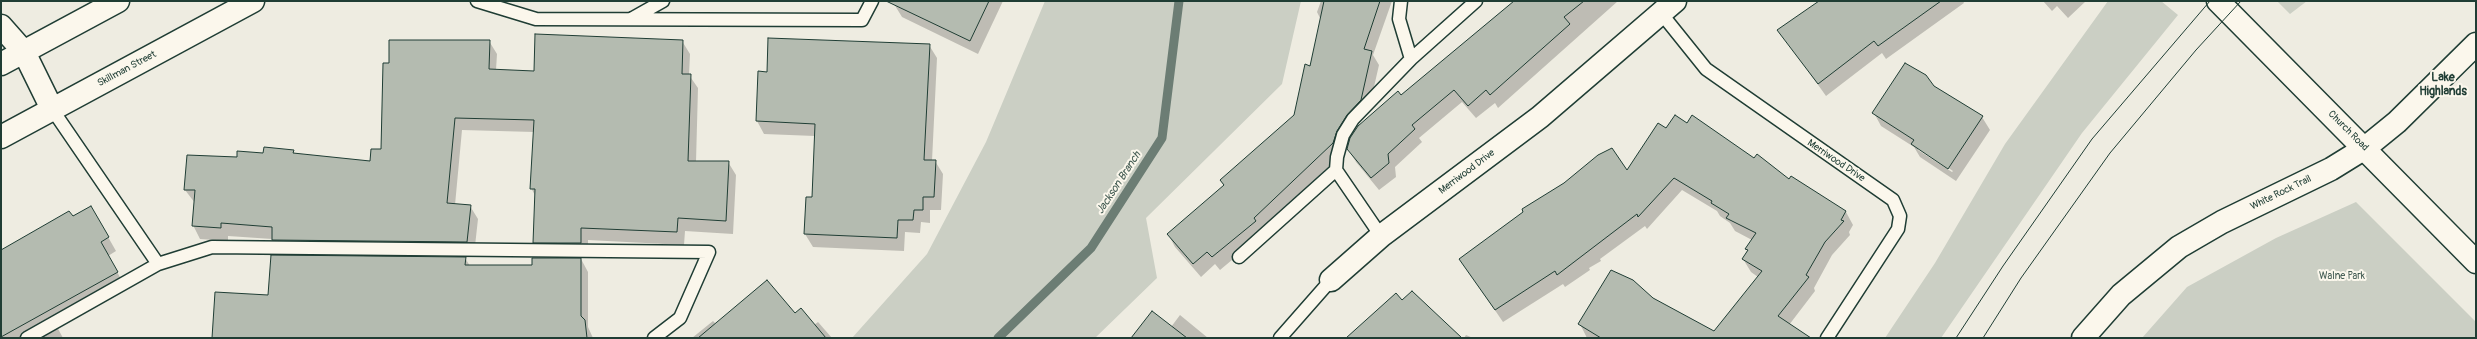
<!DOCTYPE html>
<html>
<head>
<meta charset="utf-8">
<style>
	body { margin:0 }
	#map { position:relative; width:2477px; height:339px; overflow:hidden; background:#eeece1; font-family:Pangolin,sans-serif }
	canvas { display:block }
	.frame { position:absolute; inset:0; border:2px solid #1f3d34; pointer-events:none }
</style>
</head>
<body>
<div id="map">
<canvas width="2477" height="339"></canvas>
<div class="frame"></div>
</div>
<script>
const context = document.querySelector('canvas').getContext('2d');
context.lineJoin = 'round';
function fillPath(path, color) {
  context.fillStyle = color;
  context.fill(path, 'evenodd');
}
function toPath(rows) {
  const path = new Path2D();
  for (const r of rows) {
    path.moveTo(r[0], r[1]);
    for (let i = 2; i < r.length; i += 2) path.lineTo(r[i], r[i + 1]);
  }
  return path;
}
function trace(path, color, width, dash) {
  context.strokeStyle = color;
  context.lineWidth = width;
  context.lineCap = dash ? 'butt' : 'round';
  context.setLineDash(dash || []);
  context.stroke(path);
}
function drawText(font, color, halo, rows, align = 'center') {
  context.font = font + ' Pangolin,sans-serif';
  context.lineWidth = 4;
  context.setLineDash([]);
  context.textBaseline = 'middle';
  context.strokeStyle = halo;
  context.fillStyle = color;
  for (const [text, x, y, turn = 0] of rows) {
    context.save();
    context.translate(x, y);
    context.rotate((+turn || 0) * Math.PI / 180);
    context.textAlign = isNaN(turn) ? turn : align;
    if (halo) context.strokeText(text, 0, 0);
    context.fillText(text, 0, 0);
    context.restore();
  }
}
fillPath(toPath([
	[1045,1,1301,1,1282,84,1146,218,1157,278,1095,338,852,338,927,254,986,142],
	[2108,1,2161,1,2178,15,2082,133,1941,338,1885,338,1935,263,2005,144],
	[2277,1,2307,1,2290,14],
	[2356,202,2476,322,2476,338,2142,338,2187,287,2276,238]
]), '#cbcfc4');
fillPath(toPath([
	[896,1,1003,1,978,54,902,17,894,4],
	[1321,1,1392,1,1373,55,1379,65,1368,113,1354,128,1344,145,1340,157,1300,193,1301,195,1263,234,1220,270,1215,264,1201,277,1175,247,1168,234,1224,186,1221,181,1295,116,1310,67,1321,20,1317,12],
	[1514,1,1618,1,1498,108,1495,103,1476,118,1462,102,1419,138,1422,142,1395,167,1396,177,1379,190,1356,162,1348,149,1401,96],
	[1822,1,1963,1,1964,3,1886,59,1882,53,1826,96,1779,30],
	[2043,1,2086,1,2068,18,2057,6,2052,11],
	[489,41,497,54,496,70,535,72,682,41,690,54,689,75,698,88,696,162,728,162,736,175,733,234,685,231,684,245,588,240,588,256,541,256,534,242,536,197,531,188,534,132,462,130,455,205,470,206,478,219,474,255,280,253,272,239,228,236,228,241,200,239,193,225,195,203,185,190,237,158,293,151,296,155,371,162,382,150,390,64],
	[929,45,937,58,932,161,935,161,943,174,941,210,930,210,930,223,921,222,920,233,905,232,904,251,813,247,805,234,807,198,813,198,815,136,764,134,757,121,768,73],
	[1933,87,1982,117,1990,130,1956,181,1920,157,1914,147,1881,126,1874,113],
	[1918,148,1953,171,1952,172,1918,150],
	[1667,129,1754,159,1846,212,1853,225,1849,232,1850,235,1832,255,1814,288,1815,291,1789,325,1799,338,1587,338,1580,324,1652,299,1714,332,1758,277,1751,272,1743,259,1752,240,1735,231,1730,223,1720,216,1717,211,1682,190,1647,229,1645,226,1600,259,1601,261,1589,268,1590,270,1565,287,1563,284,1503,322,1460,259,1627,172],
	[91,207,116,251,108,256,125,286,56,325,63,338,1,338,1,251],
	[465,258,470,266,533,266,581,259,588,272,588,327,593,338,213,338,269,296],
	[795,315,814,325,818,322,832,338,692,338,713,321,716,324],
	[1180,315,1208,338,1132,338,1171,327],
	[1466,335,1473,338,1464,338]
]), '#0003');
trace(toPath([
	[998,338,1091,248,1162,138,1179,1]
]), '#6c7d74', 9);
const building = toPath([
	[886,1,989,1,970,41,886,1],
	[1324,1,1380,1,1364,49,1372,51,1361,100,1347,115,1337,131,1333,143,1254,218,1256,221,1212,257,1207,252,1193,264,1167,234,1224,185,1220,180,1294,115,1305,64,1310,66,1324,1],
	[1514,1,1584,1,1564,17,1570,24,1490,95,1486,90,1468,106,1454,90,1412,125,1415,129,1388,154,1389,163,1371,178,1347,149,1350,138,1358,126,1398,91,1401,95,1514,1],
	[1819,1,1941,1,1878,46,1874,41,1818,84,1777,30,1819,1],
	[535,34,683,40,682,74,691,74,688,161,729,161,726,221,678,218,677,232,581,228,581,243,533,243,535,189,530,189,534,120,455,118,447,203,471,205,467,242,272,240,272,227,221,223,221,228,192,226,195,190,184,190,187,155,237,157,237,151,263,153,264,147,294,150,293,153,370,161,371,149,381,149,383,63,389,63,389,40,490,40,489,69,534,71,535,34],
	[768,38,930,44,924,160,936,160,934,197,923,197,923,210,914,210,913,220,898,220,897,238,804,234,806,197,812,197,815,124,756,121,758,71,767,72,768,38],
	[1905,63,1926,75,1934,86,1983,116,1948,169,1911,144,1914,140,1872,113,1905,63],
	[1675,115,1687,123,1692,115,1754,158,1757,154,1789,179,1791,176,1846,211,1841,220,1844,221,1825,242,1806,275,1809,277,1778,316,1811,338,1601,338,1578,324,1611,270,1633,280,1653,298,1714,331,1762,271,1742,259,1748,250,1745,249,1756,233,1726,218,1729,214,1711,203,1712,201,1674,178,1638,217,1637,214,1557,275,1555,271,1495,310,1459,259,1523,212,1522,209,1564,183,1598,155,1612,148,1627,170,1658,123,1666,128,1675,115],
	[91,206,109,237,101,242,118,272,1,337,1,250,69,211,73,216,91,206],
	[271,255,466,257,465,265,532,265,532,258,581,258,581,316,585,320,587,338,212,338,215,292,268,295,271,255],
	[767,280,795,313,801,308,826,338,698,338,767,280],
	[1412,291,1462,338,1346,338,1396,293,1402,300,1412,291],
	[1152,311,1187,338,1131,338,1152,311]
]);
fillPath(building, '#b4bbb0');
trace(building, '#1f3d34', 1);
const lane = toPath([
	[477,1,536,19,862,20,872,1],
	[1401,1,1399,19,1411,59],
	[1661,13,1706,69,1893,200,1900,216,1898,229,1827,338],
	[631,19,663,1],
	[52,109,158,264],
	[1336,170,1381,236],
	[1239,257,1336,170,1337,157,1343,135,1353,119,1411,59,1476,1],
	[27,338,158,264,212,247,709,252,680,318,654,338],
	[1280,338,1331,280]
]);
const street = toPath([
	[1,26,24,52,52,109],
	[1331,280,1381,236,1540,117,1675,1]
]);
const secondary = toPath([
	[2218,1,2476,262],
	[1,64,118,1],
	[1,137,253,1],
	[2083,338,2121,295,2179,247,2222,222,2331,169,2365,148,2397,122,2476,44]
]);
trace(lane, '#1f3d34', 15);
trace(street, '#1f3d34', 25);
trace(secondary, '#1f3d34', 25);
trace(lane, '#fbf7ec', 12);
trace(street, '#fbf7ec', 22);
trace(secondary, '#fbf7ec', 22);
trace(toPath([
	[1956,338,2003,266,2092,139,2210,1],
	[1983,338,2021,278,2110,153,2196,50,2241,1]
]), '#1f3d34', 1);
drawText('10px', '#1f3d34', '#fbf7ec', [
	["Skillman Street",127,69,-28],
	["Church Road",2348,131,45],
	["Merriwood Drive",1836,161,34],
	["Merriwood Drive",1467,172,-37],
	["White Rock Trail",2281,193,-26]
]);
drawText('10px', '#415a51', '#fbf7ec', [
	["Walne Park",2342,276]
]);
drawText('italic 11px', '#455d54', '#fbf7ec', [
	["Jackson Branch",1119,183,-57]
]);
drawText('bold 12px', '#1f3d34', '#fbf7ec', [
	["Lake",2443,78],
	["Highlands",2443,92]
]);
</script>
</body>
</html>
